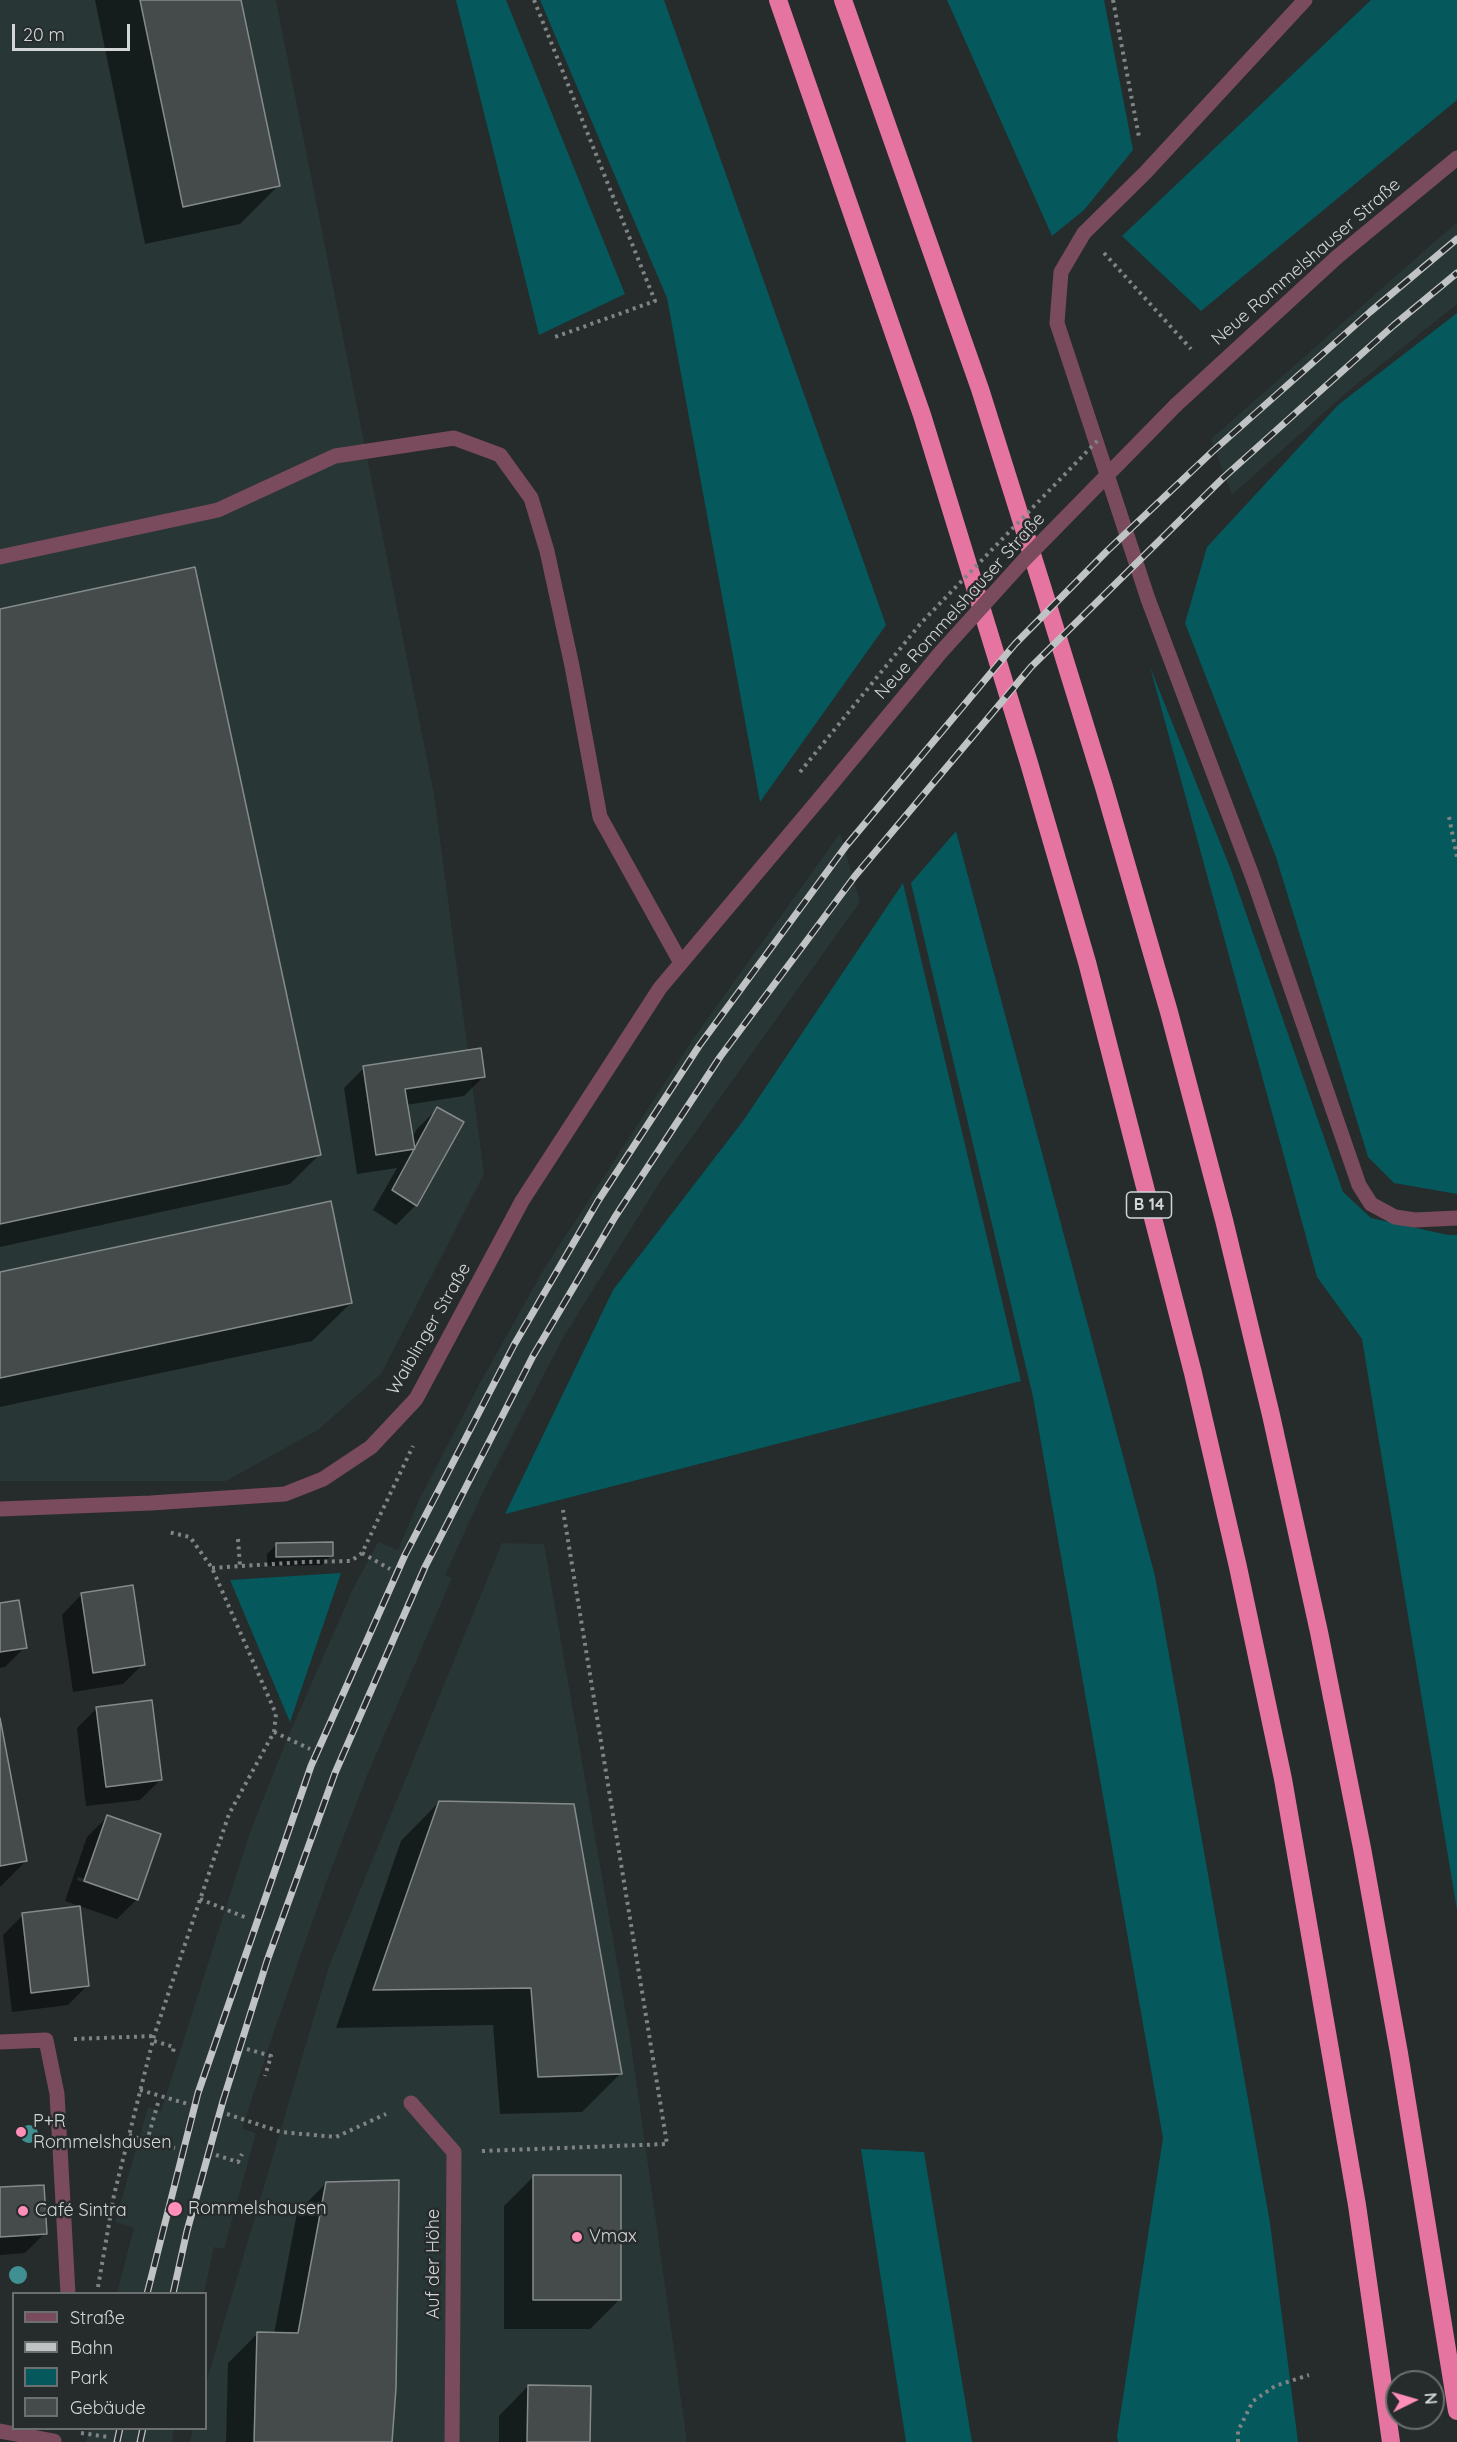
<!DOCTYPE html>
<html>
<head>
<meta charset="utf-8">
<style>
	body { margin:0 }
	#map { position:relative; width:1457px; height:2442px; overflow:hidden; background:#262b2b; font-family:Quicksand,sans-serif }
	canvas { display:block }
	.legend { position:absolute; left:12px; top:2292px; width:195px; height:138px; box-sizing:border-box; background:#262b2b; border:2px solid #6b6f70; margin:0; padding:8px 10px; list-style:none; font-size:18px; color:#d3d6d7 }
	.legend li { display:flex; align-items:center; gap:12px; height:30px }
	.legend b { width:30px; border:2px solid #6b6f70 }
	.north { position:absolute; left:1385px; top:2370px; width:60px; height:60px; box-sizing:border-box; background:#262b2b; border:2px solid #6b6f70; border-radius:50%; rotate:85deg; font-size:16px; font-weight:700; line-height:24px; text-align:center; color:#d3d6d7 }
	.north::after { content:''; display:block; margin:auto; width:21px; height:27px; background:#ff8eb9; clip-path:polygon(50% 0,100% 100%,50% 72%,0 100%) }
	.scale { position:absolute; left:12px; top:24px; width:118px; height:27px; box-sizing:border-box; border:3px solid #d3d6d7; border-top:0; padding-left:8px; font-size:18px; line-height:21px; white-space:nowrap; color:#d3d6d7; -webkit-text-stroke:4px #262b2b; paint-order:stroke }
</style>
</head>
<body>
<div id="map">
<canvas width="1457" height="2442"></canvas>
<ul class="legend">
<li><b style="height:8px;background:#7a4b5c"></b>Straße</li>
<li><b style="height:8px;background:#c0c3c4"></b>Bahn</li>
<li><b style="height:16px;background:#05585c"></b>Park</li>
<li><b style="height:16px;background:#454a4b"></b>Gebäude</li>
</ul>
<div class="north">N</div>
<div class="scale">20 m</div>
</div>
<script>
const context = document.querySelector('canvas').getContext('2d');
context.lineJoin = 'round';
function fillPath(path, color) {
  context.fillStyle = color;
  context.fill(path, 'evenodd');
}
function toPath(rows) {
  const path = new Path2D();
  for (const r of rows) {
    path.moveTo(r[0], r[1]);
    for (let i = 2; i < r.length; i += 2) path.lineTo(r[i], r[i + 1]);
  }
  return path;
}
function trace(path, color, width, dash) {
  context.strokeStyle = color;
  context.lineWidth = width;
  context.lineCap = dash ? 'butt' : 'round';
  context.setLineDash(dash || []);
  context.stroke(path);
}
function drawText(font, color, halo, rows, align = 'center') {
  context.font = font + ' Quicksand,sans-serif';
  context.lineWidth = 5;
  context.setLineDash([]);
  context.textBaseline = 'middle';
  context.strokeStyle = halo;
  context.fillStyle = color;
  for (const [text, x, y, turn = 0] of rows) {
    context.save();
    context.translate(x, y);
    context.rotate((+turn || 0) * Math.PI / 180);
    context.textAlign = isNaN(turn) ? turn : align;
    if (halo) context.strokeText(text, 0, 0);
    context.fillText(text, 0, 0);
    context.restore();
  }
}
fillPath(toPath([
	[0,0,276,0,434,794,484,1174,381,1374,318,1430,226,1481,0,1481],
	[1457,222,1457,304,1347,392,1232,495,1211,439],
	[840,833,860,902,660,1182,563,1338,484,1490,445,1575,452,1578,368,1773,327,1880,271,2040,242,2129,256,2133,224,2249,214,2247,204,2293,117,2293,134,2228,115,2222,148,2107,161,2111,250,1832,287,1739,353,1589,378,1542,398,1550,420,1498,480,1383,544,1269,693,1039],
	[502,1543,544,1544,630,2037,687,2442,190,2442,193,2429,206,2428,206,2383,329,1966],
	[89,2429,89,2428,174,2429,172,2442,86,2442]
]), '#293636');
fillPath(toPath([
	[456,0,506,0,625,294,539,335],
	[540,0,664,0,886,625,760,802,667,298],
	[947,0,1104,0,1133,150,1084,210,1052,236],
	[1371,0,1457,0,1457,100,1201,311,1122,236],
	[1457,313,1457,1194,1394,1183,1368,1157,1276,857,1185,623,1207,547,1338,405],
	[1150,667,1231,870,1343,1192,1371,1218,1448,1235,1457,1235,1457,1910,1362,1339,1317,1277],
	[956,831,1155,1576,1270,2223,1298,2442,1118,2442,1117,2436,1163,2138,1033,1397,911,883],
	[903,883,1021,1381,505,1514,613,1290,743,1121],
	[341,1573,290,1722,230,1580],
	[861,2149,924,2152,972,2442,906,2442]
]), '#05585c');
fillPath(toPath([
	[95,0,239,0,278,186,240,224,145,244],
	[0,610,319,1155,290,1184,0,1247],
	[364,1068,484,1076,464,1096,406,1105,411,1139,417,1129,437,1109,416,1205,396,1225,373,1210,397,1168,357,1174,344,1088],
	[0,1273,351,1303,312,1341,0,1407],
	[276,1545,331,1555,322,1565,267,1566,267,1554],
	[81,1595,143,1664,123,1684,73,1692,62,1615],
	[0,1604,25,1647,5,1667,0,1668],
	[97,1708,160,1780,140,1800,86,1806,77,1728],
	[0,1726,26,1861,0,1887],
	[439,1802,620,2074,582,2112,500,2114,493,2025,336,2028,401,1841],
	[107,1817,137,1899,117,1919,65,1901,87,1837],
	[78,1877,128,1894,128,1897,77,1880],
	[23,1915,88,1985,68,2005,12,2012,3,1935],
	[534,2176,620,2299,590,2329,504,2329,504,2206],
	[326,2183,391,2442,226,2442,228,2363,258,2333,274,2334,297,2213],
	[0,2189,45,2233,25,2253,0,2255],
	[528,2386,589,2442,499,2442,499,2416]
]), '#0007');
const building = toPath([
	[140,0,241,0,280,186,183,207,140,0],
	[195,567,321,1155,0,1224,0,609,195,567],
	[481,1048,485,1077,405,1089,415,1149,376,1155,363,1066,481,1048],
	[437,1107,464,1122,417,1206,392,1190,437,1107],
	[331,1201,352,1303,0,1378,0,1272,331,1201],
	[333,1542,333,1556,276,1557,276,1543,333,1542],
	[133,1585,145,1665,93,1673,81,1593,133,1585],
	[19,1600,27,1648,0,1652,0,1603,19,1600],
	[152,1700,162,1780,106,1787,96,1707,152,1700],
	[0,1718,27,1861,0,1866,0,1718],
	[439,1801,574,1804,622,2074,538,2077,531,1988,373,1990,439,1801],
	[107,1815,161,1834,138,1900,84,1881,107,1815],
	[80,1906,89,1986,31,1993,22,1913,80,1906],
	[533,2175,621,2175,621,2300,533,2300,533,2175],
	[399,2180,396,2388,392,2442,254,2442,257,2332,298,2333,326,2182,399,2180],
	[44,2185,47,2234,0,2237,0,2187,44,2185],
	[528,2385,591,2386,590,2442,527,2442,528,2385]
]);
fillPath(building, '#454a4b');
trace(building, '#858b8b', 1.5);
trace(toPath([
	[534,0,655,301,555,337],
	[1113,0,1139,137],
	[1104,253,1191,349],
	[1449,817,1457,857],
	[238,1539,240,1566],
	[362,1553,390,1569],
	[212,1568,304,1562,351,1561,362,1553,413,1446],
	[274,1732,310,1749],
	[200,1899,247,1918],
	[74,2039,154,2036],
	[154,2041,174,2047,173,2052],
	[247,2049,271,2056,265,2076],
	[140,2090,188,2104],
	[158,2103,147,2141,175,2148],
	[227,2114,281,2132,336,2137,386,2114],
	[129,2135,147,2141],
	[482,2151,667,2144,563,1510],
	[216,2155,238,2162,242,2154],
	[98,2287,114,2195,154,2036,229,1814,274,1732,276,1714,212,1568,190,1537,168,1532],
	[81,2433,108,2437],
	[1238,2442,1238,2431,1253,2401,1275,2386,1309,2375]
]), '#808484', 4, [3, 4.5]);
trace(toPath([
	[1305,0,1145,173,1084,233,1061,272,1057,323,1148,599,1253,878,1359,1185,1371,1204,1395,1217,1415,1220,1457,1218],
	[1176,405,1337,257,1457,158],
	[0,557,218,510,335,456,454,438,500,455,531,498,547,551,572,666,600,817,681,963],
	[0,1509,151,1503,285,1494,323,1479,371,1447,416,1399,522,1201,660,988,820,798],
	[0,2042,46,2040,57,2094,68,2294],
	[411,2103,454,2152,452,2442],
	[0,2431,54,2441]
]), '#7a4b5c', 15);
trace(toPath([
	[778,0,922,415,1029,763,1087,962,1193,1373,1238,1567,1283,1779,1357,2205,1391,2442],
	[843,0,980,389,1041,583,1104,787,1169,1012,1224,1220,1271,1415,1319,1632,1362,1848,1399,2053,1457,2411]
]), '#e674a1', 18);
const rail = toPath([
	[147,2294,198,2093,311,1766,405,1555,514,1345,598,1201,699,1046,846,846,1015,644,1107,551,1213,451,1370,312,1457,239],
	[173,2294,187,2231,223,2101,267,1961,335,1773,425,1567,533,1356,615,1217,720,1057,855,876,1031,667,1223,478,1394,325,1457,273],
	[117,2442,120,2428],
	[140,2442,143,2428]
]);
trace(rail, '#c0c3c4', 7);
trace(rail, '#262b2b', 4.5, [14]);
trace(toPath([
	[800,772,921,623,1100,438]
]), '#808484', 4, [3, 4.5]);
trace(toPath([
	[820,798,941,652,1025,559,1176,405]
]), '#7a4b5c', 15);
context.fillStyle = '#408f92';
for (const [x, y] of [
	[29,2134],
	[18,2275]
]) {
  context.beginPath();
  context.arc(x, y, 9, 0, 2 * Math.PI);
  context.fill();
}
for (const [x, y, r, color] of [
	[21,2132,6,"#ff8eb9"],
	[175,2209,8,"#ff8eb9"],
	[23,2211,6,"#ff8eb9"],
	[577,2237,6,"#ff8eb9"]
]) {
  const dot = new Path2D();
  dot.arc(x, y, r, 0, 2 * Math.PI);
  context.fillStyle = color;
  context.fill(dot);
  trace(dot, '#262b2b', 2);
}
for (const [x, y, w] of [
	[1149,1205,45]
]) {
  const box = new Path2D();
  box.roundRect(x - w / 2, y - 13, w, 26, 4.5);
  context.fillStyle = '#262b2b';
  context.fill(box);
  trace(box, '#d3d6d7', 1.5);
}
drawText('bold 16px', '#d3d6d7', null, [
	["B 14",1149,1205]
]);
drawText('18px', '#d3d6d7', '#262b2b', [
	["Neue Rommelshauser Straße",1306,262,-41],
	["Neue Rommelshauser Straße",960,606,-48],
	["Waiblinger Straße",429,1329,-60],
	["Auf der Höhe",434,2264,-90]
]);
drawText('18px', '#d3d6d7', '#262b2b', [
	["P+R",33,2122],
	["Rommelshausen",33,2143],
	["Rommelshausen",188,2209],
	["Café Sintra",35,2211],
	["Vmax",589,2237]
], 'left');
</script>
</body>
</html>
